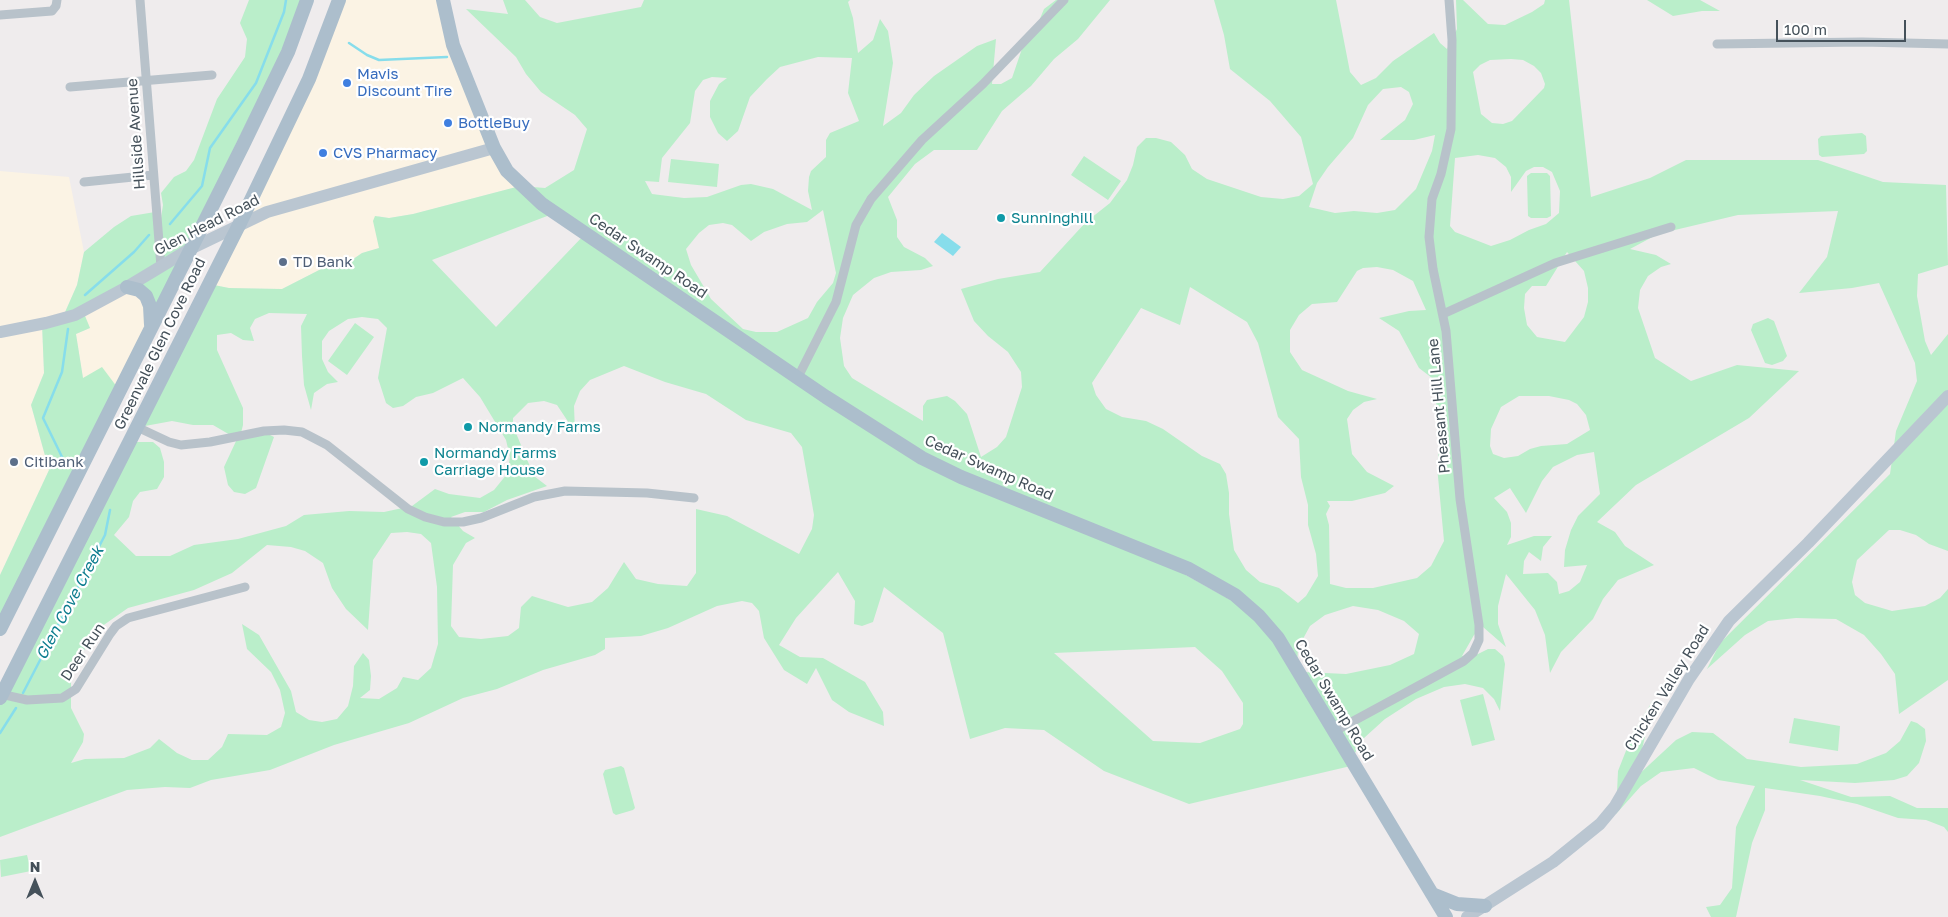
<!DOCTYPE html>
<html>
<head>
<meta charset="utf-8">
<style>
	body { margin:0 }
	#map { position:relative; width:1948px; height:917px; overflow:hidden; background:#efeced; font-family:"Golos Text",sans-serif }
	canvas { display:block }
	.north { position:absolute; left:10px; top:857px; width:50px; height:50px; -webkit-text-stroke:4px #fff; paint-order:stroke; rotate:0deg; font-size:14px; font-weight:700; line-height:20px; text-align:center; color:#45515a }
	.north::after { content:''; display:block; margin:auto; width:18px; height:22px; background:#45515a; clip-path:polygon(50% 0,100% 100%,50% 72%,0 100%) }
	.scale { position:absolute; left:1776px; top:20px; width:130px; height:22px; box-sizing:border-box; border:2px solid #45515a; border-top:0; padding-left:6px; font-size:15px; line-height:18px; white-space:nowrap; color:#45515a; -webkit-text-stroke:4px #fff; paint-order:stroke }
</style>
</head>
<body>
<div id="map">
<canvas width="1948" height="917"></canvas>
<div class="north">N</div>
<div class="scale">100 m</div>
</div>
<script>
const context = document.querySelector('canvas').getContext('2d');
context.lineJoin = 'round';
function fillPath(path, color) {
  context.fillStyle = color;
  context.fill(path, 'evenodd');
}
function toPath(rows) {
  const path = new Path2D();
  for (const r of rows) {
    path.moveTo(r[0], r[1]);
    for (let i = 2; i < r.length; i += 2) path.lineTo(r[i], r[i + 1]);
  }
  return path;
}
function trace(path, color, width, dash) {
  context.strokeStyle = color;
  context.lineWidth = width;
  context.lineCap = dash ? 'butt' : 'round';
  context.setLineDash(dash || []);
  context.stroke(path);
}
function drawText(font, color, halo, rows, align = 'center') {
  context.font = font + ' "Golos Text",sans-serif';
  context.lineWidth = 4.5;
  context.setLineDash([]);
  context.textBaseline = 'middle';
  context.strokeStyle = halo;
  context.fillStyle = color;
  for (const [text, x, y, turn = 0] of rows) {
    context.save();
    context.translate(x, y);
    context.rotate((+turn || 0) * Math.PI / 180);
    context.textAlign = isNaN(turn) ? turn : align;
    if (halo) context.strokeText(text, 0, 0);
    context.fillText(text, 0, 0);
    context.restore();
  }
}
fillPath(toPath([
	[339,0,443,0,474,103,520,186,413,214,389,218,378,216,379,248,362,253,346,264,325,267,282,289,229,288,207,284],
	[0,171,69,177,84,252,77,285,62,319,42,324,44,373,31,405,49,470,0,575],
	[135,289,151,317,120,391,83,378,76,334,90,328,82,311]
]), '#fbf3e4');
fillPath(toPath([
	[249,0,307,0,151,317,135,289,83,311,90,328,76,334,83,378,102,367,120,391,0,629,0,575,49,470,31,405,44,373,42,324,62,319,77,285,84,252,114,227,131,216,155,212,161,218,163,205,161,193,174,177,186,171,194,160,217,99,245,57,247,39,240,23],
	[503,0,525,0,540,17,557,23,641,7,644,0,850,0,848,2,853,18,858,53,873,40,880,19,888,31,893,63,883,126,901,113,914,95,934,76,977,46,996,39,992,84,1001,84,1012,78,1026,37,1039,21,1044,9,1056,0,1110,0,1078,39,1054,59,1031,86,1002,111,977,150,934,150,915,164,888,197,897,220,897,237,904,247,925,258,933,266,921,270,891,272,874,278,853,295,843,318,840,338,844,366,852,378,923,421,923,406,927,400,947,396,955,401,967,414,981,457,997,447,1006,437,1022,387,1021,372,1008,352,988,336,974,321,961,289,998,279,1040,272,1086,222,1110,203,1127,180,1133,165,1137,147,1146,138,1156,138,1171,142,1185,155,1192,169,1207,179,1261,197,1283,199,1299,196,1313,184,1301,137,1270,101,1230,69,1224,35,1214,0,1336,0,1350,72,1361,85,1376,78,1393,61,1434,33,1440,43,1447,49,1457,29,1456,0,1463,0,1488,24,1505,25,1532,12,1544,4,1545,0,1569,0,1591,197,1650,178,1686,160,1818,160,1883,182,1946,185,1948,265,1918,274,1917,296,1925,341,1931,355,1948,334,1948,551,1929,544,1916,535,1900,530,1889,530,1857,560,1852,582,1855,595,1865,603,1892,611,1925,606,1940,598,1948,589,1948,680,1899,714,1895,674,1881,654,1864,635,1836,619,1796,618,1768,621,1745,635,1707,669,1720,643,1890,474,1896,431,1917,381,1915,363,1879,283,1852,288,1799,293,1827,257,1838,211,1738,215,1658,234,1630,249,1656,255,1671,264,1661,267,1648,276,1640,290,1638,308,1655,358,1691,381,1737,365,1799,371,1749,418,1636,485,1597,522,1615,532,1625,546,1654,565,1618,580,1603,599,1593,619,1561,652,1550,673,1545,635,1535,610,1506,574,1498,606,1498,624,1506,647,1483,627,1474,635,1462,656,1478,654,1488,649,1495,649,1503,656,1505,664,1500,711,1494,699,1483,688,1465,684,1444,687,1416,699,1385,719,1364,738,1355,753,1257,610,1136,547,1259,616,1355,765,1189,804,1104,771,1044,730,1005,728,970,739,943,633,884,587,873,622,862,626,854,624,855,601,838,572,796,618,779,645,800,657,823,658,865,682,883,712,884,726,849,712,832,700,816,668,807,684,784,670,764,638,759,611,752,603,742,601,717,606,668,628,641,636,605,638,605,649,595,655,543,670,497,689,463,698,409,723,334,745,270,770,211,780,190,788,165,787,127,790,0,837,0,699,136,442,153,442,160,448,164,462,164,477,157,489,140,492,133,501,129,517,114,535,136,556,170,556,194,545,238,539,286,526,304,515,349,511,384,512,412,506,435,489,449,494,480,498,494,490,507,474,510,457,506,440,480,397,463,378,433,393,416,397,403,406,393,408,386,403,378,378,387,328,378,319,362,317,348,319,329,331,322,341,322,359,328,372,338,382,327,384,314,393,311,410,304,385,302,356,301,326,307,314,269,313,255,319,250,328,254,341,243,340,231,333,217,335,217,350,243,408,243,425,241,433,268,434,274,437,256,488,245,494,234,492,228,485,224,467,237,439,213,425,193,425,172,421,145,426,145,417,209,284,229,288,282,289,325,267,346,264,362,253,379,248,373,221,375,216,389,218,413,214,520,186,545,188,574,170,587,129,575,115,541,92,526,74,516,57,466,9,508,14],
	[818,57,852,58,848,93,859,121,830,133,826,140,826,157,811,171,809,177,808,191,812,210,773,189,751,184,741,185,707,197,684,198,652,194,645,181,659,182,662,158,690,123,695,91,703,80,712,77,727,78,719,84,710,101,710,117,718,133,727,141,738,131,750,97,767,79,780,67],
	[1511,59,1523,60,1534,66,1541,73,1545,84,1544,88,1512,121,1503,124,1492,123,1481,114,1473,72,1480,65,1490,60],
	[1401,87,1409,92,1413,104,1405,120,1380,140,1414,140,1435,135,1432,151,1416,189,1395,210,1377,213,1354,211,1335,213,1309,207,1317,183,1328,167,1353,138,1368,105,1383,89],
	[1478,155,1495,158,1506,167,1511,177,1511,192,1526,171,1534,167,1543,167,1552,172,1560,191,1559,213,1546,224,1529,230,1510,240,1491,246,1455,232,1450,226,1455,158],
	[823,210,836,273,833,283,817,302,808,318,777,332,756,332,743,329,711,299,691,265,686,249,699,233,709,225,723,223,732,225,751,241,764,232,787,224,807,222],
	[555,213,585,234,496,327,432,260],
	[1567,252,1584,271,1588,288,1588,302,1584,317,1565,342,1537,337,1527,325,1524,308,1525,294,1532,286,1546,286],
	[1377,267,1393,270,1413,281,1426,310,1409,311,1379,318,1399,331,1419,368,1432,378,1441,434,1437,466,1444,541,1431,566,1417,578,1373,588,1346,588,1330,584,1329,525,1326,514,1330,506,1327,501,1352,501,1385,493,1394,486,1367,472,1352,454,1347,419,1353,410,1364,402,1377,399,1348,391,1302,370,1290,352,1290,330,1299,315,1312,304,1337,302,1357,271,1363,268],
	[1190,287,1247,322,1258,343,1278,417,1299,439,1301,477,1308,505,1308,525,1316,554,1318,576,1306,596,1298,603,1279,588,1260,582,1246,570,1234,550,1229,514,1229,493,1226,474,1220,464,1202,456,1163,429,1146,421,1122,417,1106,409,1096,395,1092,383,1141,308,1180,325],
	[624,366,665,382,706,394,746,420,791,433,802,447,814,515,812,529,799,554,727,516,696,509,696,573,687,586,658,584,636,579,624,562,608,588,592,602,568,607,532,596,521,607,519,628,508,636,481,639,459,637,451,626,453,565,466,543,475,538,463,531,451,517,465,512,484,512,507,500,547,486,534,476,513,426,513,418,528,403,544,401,557,405,575,432,574,406,580,391,590,380],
	[1519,396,1549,396,1569,400,1577,404,1586,415,1590,430,1567,444,1541,446,1530,449,1518,456,1504,458,1493,454,1490,446,1491,429,1501,407],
	[1594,452,1600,494,1578,516,1571,530,1565,550,1564,567,1587,565,1580,582,1569,591,1559,594,1557,582,1548,573,1523,574,1524,561,1529,552,1541,561,1543,547,1552,536,1534,536,1507,545,1511,537,1511,523,1507,512,1494,498,1510,488,1526,513,1542,481,1553,467,1577,455],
	[407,532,421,534,431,543,437,587,438,644,431,668,418,680,403,677,397,688,379,699,360,698,370,690,371,676,369,660,363,653,354,666,353,686,348,706,337,719,322,722,309,720,296,712,291,691,259,635,242,624,247,649,271,672,280,690,285,713,281,727,267,735,228,734,222,747,208,760,192,760,177,753,159,739,150,748,124,758,85,759,71,763,83,742,84,734,71,708,71,677,83,652,98,629,128,608,194,590,232,573,267,545,291,547,305,551,323,563,332,588,346,609,368,630,373,560,391,533],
	[1353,606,1378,610,1404,621,1419,634,1414,654,1390,665,1346,674,1304,672,1297,667,1298,648,1310,626,1325,615],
	[1195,647,1222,671,1243,703,1243,724,1240,729,1200,743,1153,741,1054,653],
	[1647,0,1700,0,1720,11,1702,11,1673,16],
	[1862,133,1866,136,1867,151,1864,154,1822,157,1819,155,1818,139,1821,136],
	[1084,156,1121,181,1108,200,1071,175],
	[671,159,719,164,717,187,668,182],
	[1531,173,1547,173,1550,176,1551,216,1547,218,1531,218,1528,216,1527,176],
	[1768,318,1774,321,1787,356,1783,361,1772,365,1765,363,1751,330,1753,324],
	[355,323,374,337,347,375,328,361],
	[1483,694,1495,740,1472,746,1460,700],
	[1653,700,1636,777,1676,740,1692,732,1713,733,1747,759,1801,767,1857,764,1886,753,1900,741,1911,721,1917,723,1925,729,1926,741,1919,763,1907,776,1894,780,1855,783,1800,780,1851,797,1890,796,1917,808,1948,808,1948,832,1944,827,1926,820,1898,818,1857,804,1820,796,1765,788,1765,810,1752,843,1736,917,1711,917,1706,907,1720,905,1732,888,1736,827,1755,786,1718,780,1694,768,1661,772,1641,786,1616,814,1618,771,1633,733],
	[1794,718,1840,726,1838,751,1789,743],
	[621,766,624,768,635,808,633,810,616,815,613,813,603,774,605,770],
	[27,855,31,871,1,877,0,860]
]), '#baeeca');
fillPath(toPath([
	[942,233,961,247,953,256,934,242]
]), '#87ddeb');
trace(toPath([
	[349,43,367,55,379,60,447,57],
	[170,224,202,186,210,148,256,83,284,12,286,0],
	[85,295,134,252,149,235],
	[65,463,43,418,62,372,68,329],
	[23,693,105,535,110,510],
	[0,733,16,708]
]), '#87ddeb', 2.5);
trace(toPath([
	[140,0,161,267],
	[0,15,52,11,56,6,57,0],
	[1717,44,1862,42,1948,44],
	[70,87,212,75],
	[84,182,153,175],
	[1443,314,1555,263,1671,227],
	[798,377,836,302,856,225,871,199,922,140,983,84,1064,0],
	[137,427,169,442,181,445,210,442,264,431,284,430,302,432,327,445,408,509,425,517,444,522,463,522,481,518,534,497,565,491,647,493,694,498],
	[0,694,27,700,62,698,76,689,110,634,116,626,128,618,245,587],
	[1335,731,1464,661,1473,653,1479,640,1479,625,1460,499,1446,331,1433,269,1429,237,1432,199,1441,174,1451,129,1452,40,1449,0]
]), '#b8c2ca', 9);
trace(toPath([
	[0,332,46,323,75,315,127,287,190,249,267,212,494,148],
	[1467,917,1553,862,1600,824,1615,806,1689,679,1729,621,1808,543,1948,396]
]), '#bac6d1', 12);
trace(toPath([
	[443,0,453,45,494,148,507,171,542,204,826,397,922,458,961,477,1189,569,1235,595,1259,616,1278,638,1446,917],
	[127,287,139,290,146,296,150,306,151,325],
	[0,629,243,145,288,52,307,0],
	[0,698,239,225,309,79,339,0],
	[1432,894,1457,904,1485,906]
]), '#acbecc', 14);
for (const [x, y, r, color] of [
	[347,83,5,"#3f7fe0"],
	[448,123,5,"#3f7fe0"],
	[323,153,5,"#3f7fe0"],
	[1001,218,5,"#0f9aa8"],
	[283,262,5,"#5c6f8a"],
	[468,427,5,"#0f9aa8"],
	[14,462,5,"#5c6f8a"],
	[424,462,5,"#0f9aa8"]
]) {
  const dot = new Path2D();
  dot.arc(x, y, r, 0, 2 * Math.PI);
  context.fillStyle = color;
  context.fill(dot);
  trace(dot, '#fff', 2);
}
drawText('15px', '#366cbe', '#fff', [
	["Mavis",357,74],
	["Discount Tire",357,91],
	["BottleBuy",458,123],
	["CVS Pharmacy",333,153]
], 'left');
drawText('15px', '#45515a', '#fff', [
	["Hillside Avenue",136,134,-94],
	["Glen Head Road",207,225,-27],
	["Cedar Swamp Road",648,256,34],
	["Greenvale Glen Cove Road",160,344,-64],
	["Pheasant Hill Lane",1439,406,-95],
	["Cedar Swamp Road",989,468,24],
	["Deer Run",83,652,-56],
	["Chicken Valley Road",1667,688,-58],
	["Cedar Swamp Road",1334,700,59]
]);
drawText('15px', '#0d838f', '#fff', [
	["Sunninghill",1011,218],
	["Normandy Farms",478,427],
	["Normandy Farms",434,453],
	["Carriage House",434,470]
], 'left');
drawText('15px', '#4e5e75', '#fff', [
	["TD Bank",293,262],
	["Citibank",24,462]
], 'left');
drawText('italic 16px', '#0d7d8f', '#fff', [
	["Glen Cove Creek",70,603,-62]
]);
</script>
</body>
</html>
